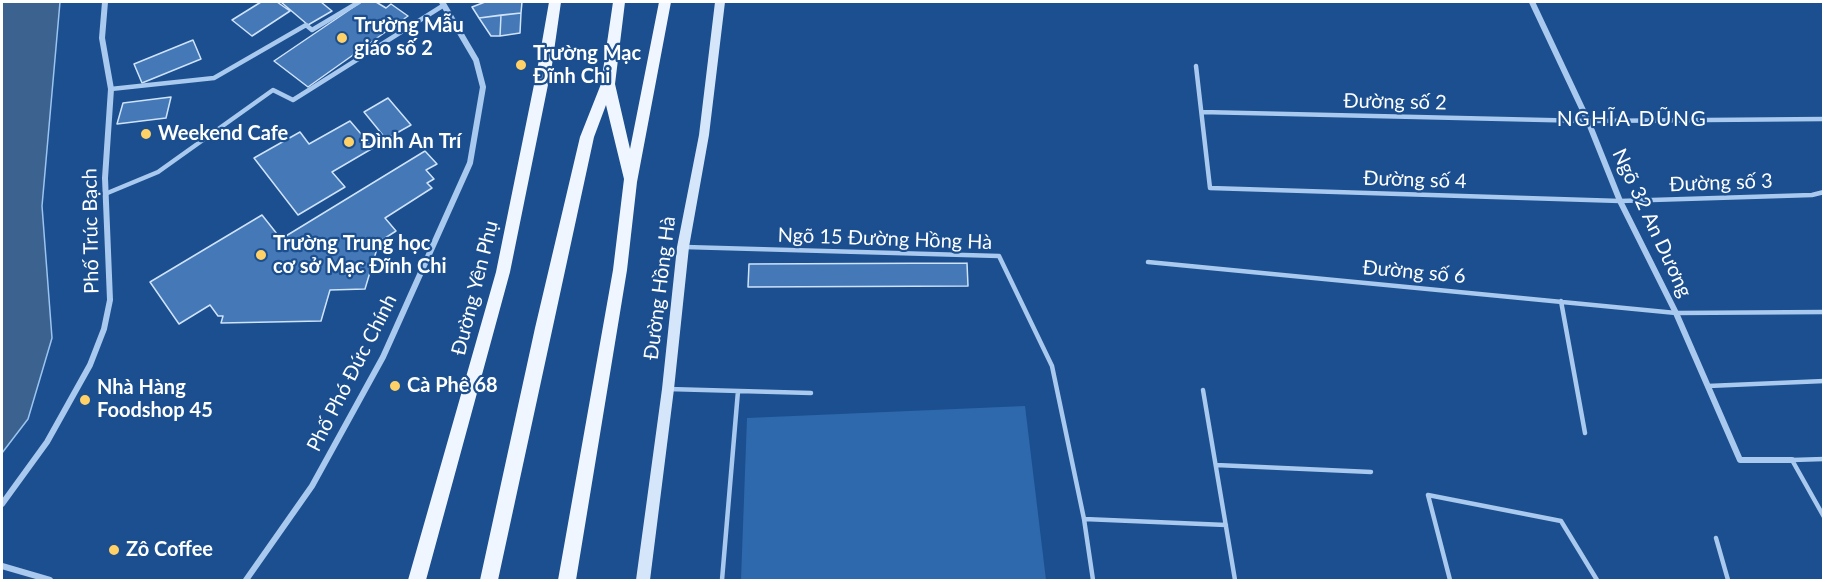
<!DOCTYPE html>
<html>
<head>
<meta charset="utf-8">
<style>
	body { margin:0 }
	#map { position:relative; width:1825px; height:582px; overflow:hidden; background:#1b4f8f; font-family:Lato,sans-serif }
	canvas { display:block }
	.frame { position:absolute; inset:0; border:3px solid #fff; pointer-events:none }
</style>
</head>
<body>
<div id="map">
<canvas width="1825" height="582"></canvas>
<div class="frame"></div>
</div>
<script>
const context = document.querySelector('canvas').getContext('2d');
context.lineJoin = 'round';
function fillPath(path, color) {
  context.fillStyle = color;
  context.fill(path, 'evenodd');
}
function toPath(rows) {
  const path = new Path2D();
  for (const r of rows) {
    path.moveTo(r[0], r[1]);
    for (let i = 2; i < r.length; i += 2) path.lineTo(r[i], r[i + 1]);
  }
  return path;
}
function trace(path, color, width, dash) {
  context.strokeStyle = color;
  context.lineWidth = width;
  context.lineCap = dash ? 'butt' : 'round';
  context.setLineDash(dash || []);
  context.stroke(path);
}
function drawText(font, color, halo, rows, align = 'center') {
  context.font = font + ' Lato,sans-serif';
  context.lineWidth = 4.5;
  context.setLineDash([]);
  context.textBaseline = 'middle';
  context.strokeStyle = halo;
  context.fillStyle = color;
  for (const [text, x, y, turn = 0] of rows) {
    context.save();
    context.translate(x, y);
    context.rotate((+turn || 0) * Math.PI / 180);
    context.textAlign = isNaN(turn) ? turn : align;
    if (halo) context.strokeText(text, 0, 0);
    context.fillText(text, 0, 0);
    context.restore();
  }
}
fillPath(toPath([
	[1025,406,1046,580,741,580,747,418]
]), '#2e69ad');
const water = toPath([
	[2,2,60,2,42,206,52,338,28,419,2,453,2,2]
]);
fillPath(water, '#3c6290');
trace(water, '#9cc4f0', 1.5);
const building = toPath([
	[261,2,277,2,290,11,252,36,232,20,261,2],
	[281,2,321,2,332,11,308,25,281,2],
	[361,2,376,2,386,8,391,4,408,16,308,87,274,61,361,2],
	[485,2,522,2,521,13,479,18,472,7,485,2],
	[521,13,520,33,500,36,501,15,521,13],
	[501,15,500,36,491,36,479,18,501,15],
	[193,40,201,59,142,83,134,64,193,40],
	[171,97,166,118,117,124,123,103,171,97],
	[388,98,411,125,386,139,364,112,388,98],
	[350,121,373,148,332,172,345,187,298,215,254,158,300,132,309,144,350,121],
	[425,151,437,164,426,170,434,179,427,183,432,188,385,218,396,231,379,242,365,289,330,290,321,321,221,323,223,316,218,316,210,305,179,324,150,282,262,215,281,239,425,151],
	[967,263,968,286,748,287,749,264,967,263]
]);
fillPath(building, '#4478b7');
trace(building, '#cfe3fa', 1.5);
trace(toPath([
	[1196,66,1210,188,1620,201,1812,195,1824,192],
	[111,89,214,78,306,25,312,30,359,2],
	[1202,112,1588,121,1824,119],
	[105,194,158,172,273,90,293,100,444,5],
	[685,247,999,256,1052,366,1084,519,1093,580],
	[1148,262,1676,313,1824,312],
	[1561,301,1585,433],
	[1708,386,1824,381],
	[668,389,811,393],
	[1203,390,1235,580],
	[1824,459,1792,460,1824,517],
	[1216,465,1371,472],
	[1084,519,1226,525],
	[1716,538,1728,580],
	[722,580,738,391],
	[1450,580,1428,495,1561,521,1597,580]
]), '#a9c9ee', 4.5);
trace(toPath([
	[1532,2,1588,121,1620,201,1676,313,1740,460,1792,460],
	[2,504,47,442,90,365,104,329,110,300,105,178,111,89,102,38,105,2],
	[2,566,50,580],
	[246,580,312,486,383,357,470,163,483,87,476,60,442,2]
]), '#a9c9ee', 6);
fillPath(toPath([
	[715,2,725,2,709,135,689,247,674,389,650,580,636,580,662,389,677,247,699,135,715,2]
]), '#d6e6fa');
fillPath(toPath([
	[549,2,561,2,552,65,510,272,426,580,408,580,496,272,538,65,549,2],
	[613,2,625,2,615,84,630,149,659,2,671,2,637,182,627,270,576,580,558,580,613,270,624,179,606,105,594,137,498,580,480,580,535,328,580,137,601,84,613,2]
]), '#f0f6ff');
for (const [x, y, r, color] of [
	[342,38,6,"#ffd166"],
	[521,65,6,"#ffd166"],
	[146,134,6,"#ffd166"],
	[349,142,6,"#ffd166"],
	[261,255,6,"#ffd166"],
	[395,386,6,"#ffd166"],
	[85,400,6,"#ffd166"],
	[114,550,6,"#ffd166"]
]) {
  const dot = new Path2D();
  dot.arc(x, y, r, 0, 2 * Math.PI);
  context.fillStyle = color;
  context.fill(dot);
  trace(dot, '#1b4f8f', 2);
}
drawText('bold 20px', '#fff', '#1b4f8f', [
	["Trường Mẫu",354,26],
	["giáo số 2",354,49],
	["Trường Mạc",533,54],
	["Đĩnh Chi",533,77],
	["Weekend Cafe",158,134],
	["Đình An Trí",361,142],
	["Trường Trung học",273,244],
	["cơ sở Mạc Đĩnh Chi",273,267],
	["Cà Phê 68",407,386],
	["Nhà Hàng",97,388],
	["Foodshop 45",97,411],
	["Zô Coffee",126,550]
], 'left');
drawText('20px', '#fff', '#1b4f8f', [
	["Đường số 2",1395,102,1],
	["Đường số 4",1415,180,2],
	["Đường số 3",1721,183,-2],
	["Ngõ 32 An Dương",1652,223,65],
	["Phố Trúc Bạch",91,231,-91],
	["Ngõ 15 Đường Hồng Hà",885,239,2],
	["Đường số 6",1414,272,5],
	["Đường Yên Phụ",475,288,-76],
	["Đường Hồng Hà",660,288,-83],
	["Phố Phó Đức Chính",352,373,-63]
]);
context.letterSpacing = '1.5px';
drawText('21px', '#fff', '#1b4f8f', [
	["NGHĨA DŨNG",1632,119]
]);
context.letterSpacing = '0px';
</script>
</body>
</html>
